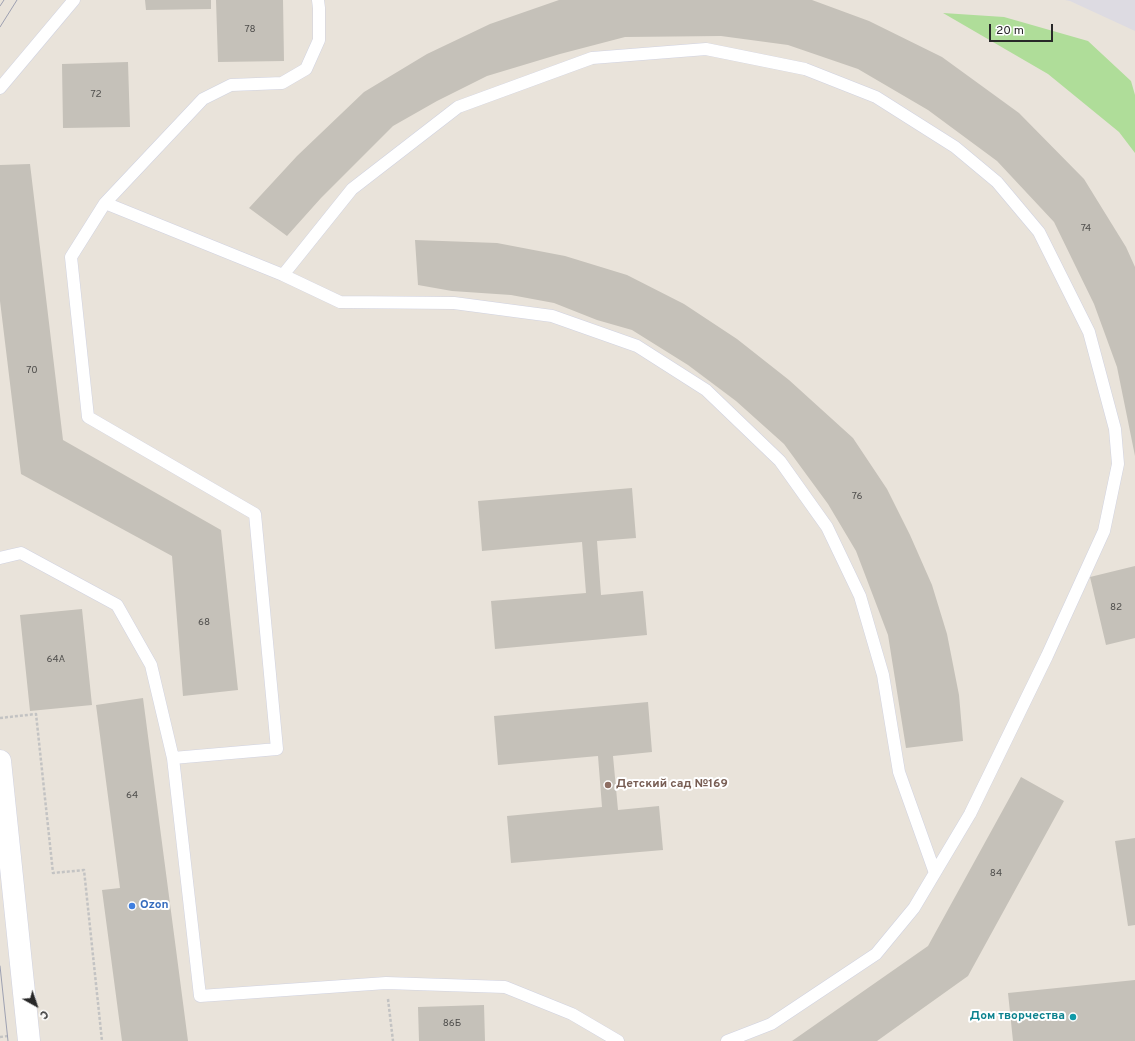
<!DOCTYPE html>
<html>
<head>
<meta charset="utf-8">
<style>
	body { margin:0 }
	#map { position:relative; width:1135px; height:1041px; overflow:hidden; background:#e9e3da; font-family:Overpass,sans-serif }
	canvas { display:block }
	.north { position:absolute; left:16px; top:985px; width:40px; height:40px; -webkit-text-stroke:3px #fff; paint-order:stroke; rotate:140deg; font-size:11px; font-weight:700; line-height:16px; text-align:center; color:#282828 }
	.north::after { content:''; display:block; margin:auto; width:14px; height:18px; background:#282828; clip-path:polygon(50% 0,100% 100%,50% 72%,0 100%) }
	.scale { position:absolute; left:989px; top:24px; width:64px; height:18px; box-sizing:border-box; border:2px solid #282828; border-top:0; padding-left:5px; font-size:12px; line-height:14px; white-space:nowrap; color:#282828; -webkit-text-stroke:3px #fff; paint-order:stroke }
</style>
</head>
<body>
<div id="map">
<canvas width="1135" height="1041"></canvas>
<div class="north">С</div>
<div class="scale">20 m</div>
</div>
<script>
const context = document.querySelector('canvas').getContext('2d');
context.lineJoin = 'round';
function fillPath(path, color) {
  context.fillStyle = color;
  context.fill(path, 'evenodd');
}
function toPath(rows) {
  const path = new Path2D();
  for (const r of rows) {
    path.moveTo(r[0], r[1]);
    for (let i = 2; i < r.length; i += 2) path.lineTo(r[i], r[i + 1]);
  }
  return path;
}
function trace(path, color, width, dash) {
  context.strokeStyle = color;
  context.lineWidth = width;
  context.lineCap = dash ? 'butt' : 'round';
  context.setLineDash(dash || []);
  context.stroke(path);
}
function drawText(font, color, halo, rows, align = 'center') {
  context.font = font + ' Overpass,sans-serif';
  context.lineWidth = 4;
  context.setLineDash([]);
  context.textBaseline = 'middle';
  context.strokeStyle = halo;
  context.fillStyle = color;
  for (const [text, x, y, turn = 0] of rows) {
    context.save();
    context.translate(x, y);
    context.rotate((+turn || 0) * Math.PI / 180);
    context.textAlign = isNaN(turn) ? turn : align;
    if (halo) context.strokeText(text, 0, 0);
    context.fillText(text, 0, 0);
    context.restore();
  }
}
fillPath(toPath([
	[1065,0,1135,0,1135,31,1070,1]
]), '#dddbe2');
fillPath(toPath([
	[943,13,1004,17,1088,41,1131,81,1135,95,1135,153,1119,132,1048,74]
]), '#afdd99');
fillPath(toPath([
	[145,0,211,0,211,9,146,10],
	[216,0,283,0,284,61,218,62],
	[559,0,812,0,869,21,942,57,1019,113,1084,179,1126,247,1135,267,1135,456,1117,367,1094,304,1054,222,997,161,928,110,858,69,788,45,721,36,625,37,560,54,487,76,437,101,393,126,321,198,287,236,249,208,297,156,364,92,427,54,490,24],
	[128,62,130,127,63,128,62,64],
	[30,164,63,440,221,530,238,690,183,696,172,556,21,474,0,301,0,165],
	[415,240,497,243,565,256,627,275,684,304,737,339,789,380,853,438,887,489,910,535,932,585,947,634,959,695,963,741,906,748,888,635,856,551,828,504,784,444,736,401,688,365,632,330,597,320,554,303,511,295,452,291,418,285],
	[632,488,636,538,597,541,601,595,643,591,647,635,495,649,491,601,586,593,582,542,482,551,478,501],
	[1135,566,1135,638,1106,645,1090,577],
	[82,609,92,705,30,711,20,615],
	[143,698,188,1041,122,1041,102,890,120,888,96,705],
	[648,702,652,752,613,756,618,810,659,806,663,850,511,863,507,816,602,807,598,756,498,765,494,716],
	[1021,777,1064,801,968,976,877,1041,792,1041,928,946],
	[1135,838,1135,925,1128,926,1115,841],
	[1135,980,1135,1041,1013,1041,1008,993],
	[484,1005,485,1041,419,1041,418,1007]
]), '#c5c1b9');
const service = toPath([
	[318,0,319,8,319,40,306,69,282,83,231,85,203,99,105,203,283,275,352,189,458,107,592,58,706,49,805,69,876,97,955,147,997,182,1039,232,1089,332,1115,429,1118,464,1104,531,1047,656,970,814,914,908,876,954,771,1024,727,1041],
	[0,88,74,0],
	[105,203,71,257,88,417,255,514,277,749,173,758],
	[283,275,340,302,454,303,552,316,637,346,706,390,780,461,827,527,860,596,883,675,899,772,935,873],
	[0,558,21,553,117,605,151,665,173,758,200,996,386,983,505,987,572,1014,618,1041]
]);
const tertiary = toPath([
	[0,761,29,1041]
]);
trace(service, '#d0d2e0', 13);
trace(tertiary, '#d0d2e0', 23);
trace(toPath([
	[0,718,36,714,53,873,84,870,102,1041],
	[388,999,393,1041],
	[0,1037,8,1036]
]), '#c3c3c3', 2.5, [3, 2]);
trace(service, '#fff', 12);
trace(tertiary, '#fff', 22);
trace(toPath([
	[0,6,4,0],
	[0,27,17,0],
	[0,966,8,1041]
]), '#9da0b1', 1);
for (const [x, y, r, color] of [
	[608,785,4,"#8d6e63"],
	[132,906,4,"#3f7fe0"],
	[1073,1017,4,"#0f9aa8"]
]) {
  const dot = new Path2D();
  dot.arc(x, y, r, 0, 2 * Math.PI);
  context.fillStyle = color;
  context.fill(dot);
  trace(dot, '#fff', 1.5);
}
drawText('10px', '#4f4e4c', null, [
	["78",250,30],
	["72",96,95],
	["74",1086,229],
	["70",32,371],
	["76",857,497],
	["82",1116,608],
	["68",204,623],
	["64А",56,660],
	["64",132,796],
	["84",996,874],
	["86Б",452,1024]
]);
drawText('bold 12px', '#785e54', '#fff', [
	["Детский сад №169",616,785]
], 'left');
drawText('bold 12px', '#366cbe', '#fff', [
	["Ozon",140,906]
], 'left');
drawText('bold 12px', '#0d838f', '#fff', [
	["Дом творчества",1065,1017]
], 'right');
</script>
</body>
</html>
